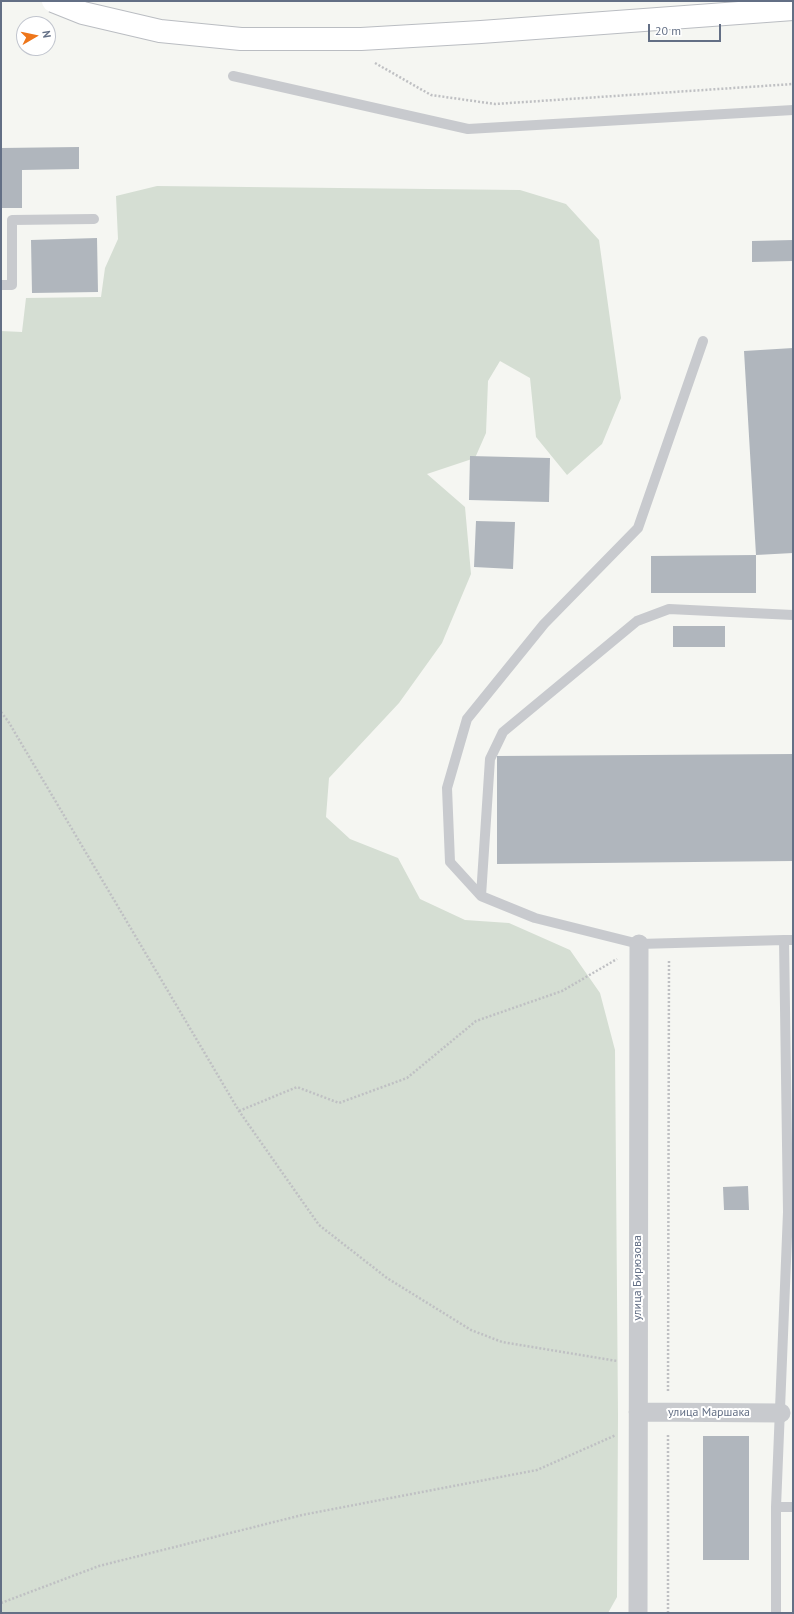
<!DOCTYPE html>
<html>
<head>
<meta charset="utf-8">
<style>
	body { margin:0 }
	#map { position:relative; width:794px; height:1614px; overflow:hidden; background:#f5f6f2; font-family:"PT Sans",sans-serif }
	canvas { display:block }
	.frame { position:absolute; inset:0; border:2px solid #636f85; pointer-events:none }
	.north { position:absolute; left:16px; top:16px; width:40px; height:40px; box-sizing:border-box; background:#fff; border:1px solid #c1c5ce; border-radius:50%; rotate:81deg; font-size:11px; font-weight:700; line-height:16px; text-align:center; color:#636f85 }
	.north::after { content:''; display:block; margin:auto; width:14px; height:18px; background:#ee761a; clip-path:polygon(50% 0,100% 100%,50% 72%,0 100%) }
	.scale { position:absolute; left:648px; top:24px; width:73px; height:18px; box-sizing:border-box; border:2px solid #636f85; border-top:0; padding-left:5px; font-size:12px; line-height:14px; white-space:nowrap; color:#636f85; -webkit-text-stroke:3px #fff; paint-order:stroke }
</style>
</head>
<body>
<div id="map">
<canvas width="794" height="1614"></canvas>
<div class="frame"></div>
<div class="north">N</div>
<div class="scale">20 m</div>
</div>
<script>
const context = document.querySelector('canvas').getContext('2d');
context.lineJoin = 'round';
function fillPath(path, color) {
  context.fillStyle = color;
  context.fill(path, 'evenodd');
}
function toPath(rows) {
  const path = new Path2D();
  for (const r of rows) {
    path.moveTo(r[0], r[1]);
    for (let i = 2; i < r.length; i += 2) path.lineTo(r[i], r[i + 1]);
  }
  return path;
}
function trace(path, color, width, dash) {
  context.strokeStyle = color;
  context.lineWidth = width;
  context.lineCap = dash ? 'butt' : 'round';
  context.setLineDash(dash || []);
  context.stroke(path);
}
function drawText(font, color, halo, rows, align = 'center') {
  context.font = font + ' "PT Sans",sans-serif';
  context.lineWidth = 4;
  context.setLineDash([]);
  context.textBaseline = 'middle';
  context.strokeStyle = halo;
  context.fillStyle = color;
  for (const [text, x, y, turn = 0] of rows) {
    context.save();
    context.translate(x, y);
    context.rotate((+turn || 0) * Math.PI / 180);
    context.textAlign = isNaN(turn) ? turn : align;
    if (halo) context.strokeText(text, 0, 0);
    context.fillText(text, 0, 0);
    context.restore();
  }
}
fillPath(toPath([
	[157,186,520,190,566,204,599,240,621,398,602,444,567,475,536,437,530,378,500,361,488,381,486,433,475,458,427,474,465,507,471,574,442,643,399,703,329,778,326,817,350,839,398,858,420,899,465,920,509,923,570,950,600,993,615,1050,618,1416,617,1597,608,1613,1,1613,1,331,22,332,26,298,101,297,105,268,118,239,116,196]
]), '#d5ded3');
fillPath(toPath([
	[79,147,79,169,22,170,22,208,1,208,1,148],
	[97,238,98,292,32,293,31,240],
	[793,240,793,261,752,262,752,241],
	[793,348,793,553,756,555,744,351],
	[470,456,550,458,549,502,469,500],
	[476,521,515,522,513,569,474,567],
	[756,555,756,593,651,593,651,556],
	[673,626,725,626,725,647,673,647],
	[793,754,793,861,497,864,497,756],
	[748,1186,749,1210,724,1210,723,1187],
	[703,1436,749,1436,749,1560,703,1560]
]), '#b0b6bd');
trace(toPath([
	[375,63,431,95,495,104,793,84],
	[1,712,8,721,239,1111,319,1225,387,1278,471,1330,502,1342,617,1361],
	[239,1111,297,1087,339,1103,407,1078,476,1021,562,991,617,959],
	[668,1391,669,960],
	[1,1603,99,1566,302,1515,537,1470,616,1435],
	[668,1613,668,1434]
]), '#bfc0c3', 2.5, [2, 2]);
trace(toPath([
	[233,76,468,129,793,110],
	[1,285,12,285,12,220,94,219],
	[703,341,638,528,544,624,467,719,447,788,450,862,481,896,535,918,639,944,784,940],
	[481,896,490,759,503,732,637,621,669,609,793,615],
	[788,1212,784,940,793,940],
	[776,1507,793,1507],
	[776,1613,776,1507,788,1212,793,1212]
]), '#c8cace', 10);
trace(toPath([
	[638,1412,781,1413],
	[638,1613,639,944]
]), '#c8cace', 19);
const secondaryBridge = toPath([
	[53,1,83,13,160,31,241,39,361,39,481,32,793,9]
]);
trace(secondaryBridge, '#babdc2', 24, []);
trace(secondaryBridge, '#fff', 22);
drawText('12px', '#636f85', '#fff', [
	["улица Бирюзова",638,1278,-90],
	["улица Маршака",709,1413]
]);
</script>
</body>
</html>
